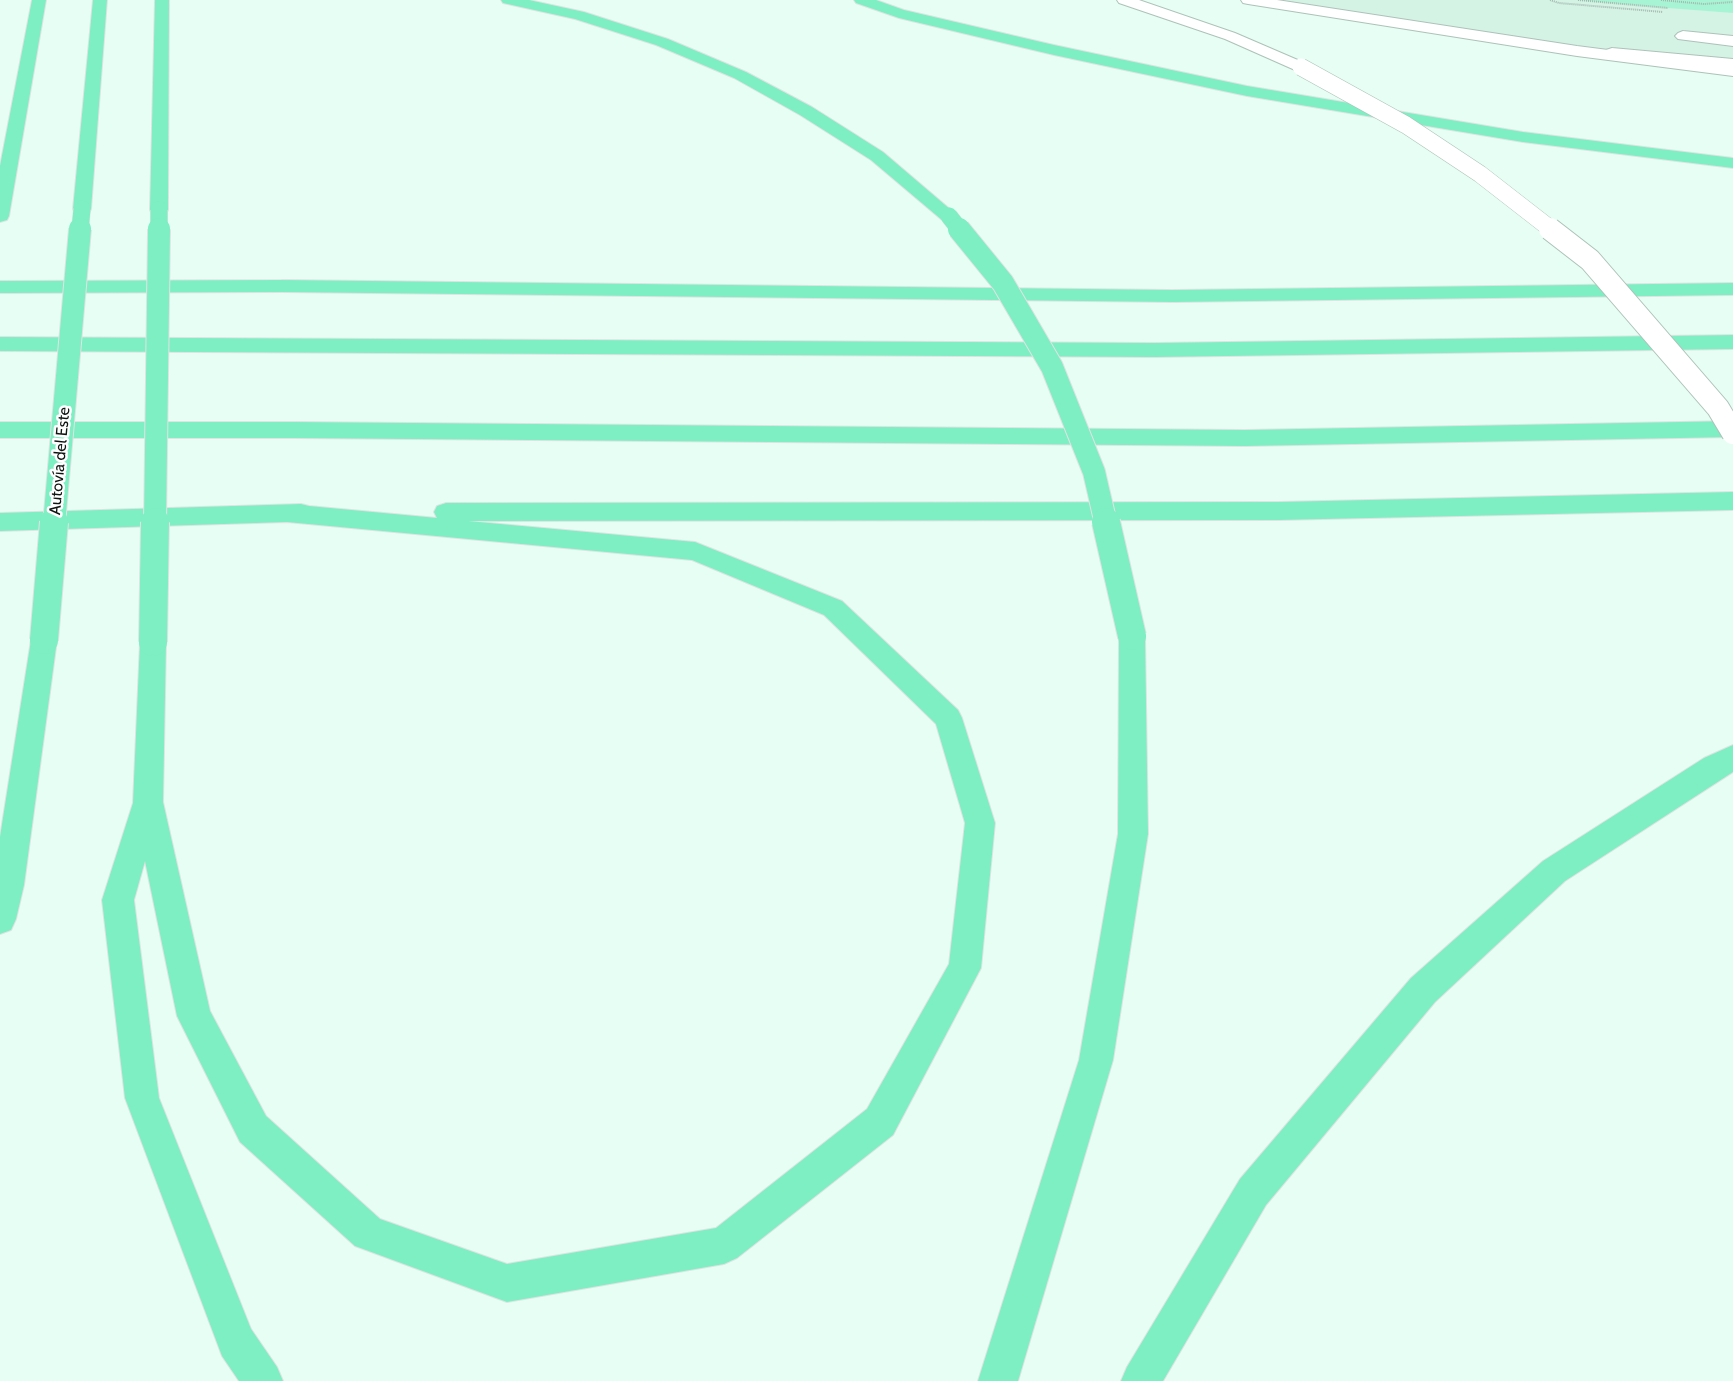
<!DOCTYPE html>
<html>
<head>
<meta charset="utf-8">
<style>
	body { margin:0 }
	canvas { display:block; background:#e7fef4 }
</style>
</head>
<body>
<canvas width="1733" height="1381"></canvas>
<script>
const context = document.querySelector('canvas').getContext('2d');
context.lineJoin = 'round';
function fillPath(path, color) {
  context.fillStyle = color;
  context.fill(path, 'evenodd');
}
function toPath(rows) {
  const path = new Path2D();
  for (const r of rows) {
    path.moveTo(r[0], r[1]);
    for (let i = 2; i < r.length; i += 2) path.lineTo(r[i], r[i + 1]);
  }
  return path;
}
function trace(path, color, width, dash) {
  context.strokeStyle = color;
  context.lineWidth = width;
  context.lineCap = dash ? 'butt' : 'round';
  context.setLineDash(dash || []);
  context.stroke(path);
}
function drawText(font, color, halo, rows, align = 'center') {
  context.font = font + ' Cabin,sans-serif';
  context.lineWidth = 5;
  context.setLineDash([]);
  context.textBaseline = 'middle';
  context.strokeStyle = halo;
  context.fillStyle = color;
  for (const [text, x, y, turn = 0] of rows) {
    context.save();
    context.translate(x, y);
    context.rotate((+turn || 0) * Math.PI / 180);
    context.textAlign = isNaN(turn) ? turn : align;
    if (halo) context.strokeText(text, 0, 0);
    context.fillText(text, 0, 0);
    context.restore();
  }
}
fillPath(toPath([
	[1248,0,1733,0,1733,71]
]), '#d4f3e5');
fillPath(toPath([
	[1578,0,1733,0,1733,13,1668,8]
]), '#a7f4d4');
const service = toPath([
	[1683,31,1733,36,1733,46,1678,39,1675,36,1678,33,1683,31],
	[1612,48,1733,59,1733,69,1606,56,1604,53,1606,50,1612,48]
]);
const tertiary = toPath([
	[1117,0,1139,0,1235,33,1307,64,1309,67,1307,70,1301,72,1295,70,1225,39,1119,3,1117,0],
	[1241,0,1277,0,1577,46,1733,66,1733,76,1577,56,1248,4,1243,3,1241,0]
]);
const motorway = toPath([
	[32,0,46,0,9,216,7,220,0,222,0,166,32,0],
	[93,0,107,0,91,209,89,213,82,215,75,213,73,209,93,0],
	[155,0,169,0,168,210,166,214,159,216,152,214,150,210,155,0],
	[501,0,529,0,584,12,668,39,746,72,812,107,883,152,958,216,956,220,949,222,942,220,871,160,800,115,734,78,656,45,575,19,503,3,501,0],
	[854,0,876,0,904,10,1054,45,1247,86,1523,132,1733,158,1733,168,1523,142,1247,96,1054,55,899,18,856,3,854,0],
	[282,280,1173,290,1733,283,1733,295,1173,302,282,292,0,293,0,281,282,280],
	[1733,335,1733,349,1155,357,0,351,0,337,1155,343,1733,335],
	[1733,421,1733,437,1245,446,294,438,0,438,0,422,294,422,1245,430,1733,421],
	[1733,492,1733,510,1278,520,468,521,695,542,842,601,958,710,962,718,995,823,981,968,893,1135,737,1258,724,1264,507,1302,355,1246,240,1142,177,1016,145,861,134,900,159,1098,251,1329,277,1367,283,1381,239,1381,222,1356,125,1098,102,900,133,803,140,642,144,634,153,631,162,634,166,642,163,802,210,1011,266,1116,380,1219,507,1264,716,1228,867,1109,949,964,965,823,936,724,824,615,692,560,287,522,0,531,0,513,301,504,309,506,437,518,434,512,437,506,446,503,1278,502,1733,492],
	[1132,625,1141,628,1145,636,1148,834,1113,1060,1018,1381,978,1381,1079,1060,1118,834,1119,636,1123,628,1132,625],
	[44,629,53,632,57,640,24,885,16,919,11,930,0,934,0,837,31,640,35,632,44,629],
	[1733,745,1733,772,1565,881,1435,1002,1266,1205,1163,1381,1121,1381,1127,1367,1240,1179,1411,978,1543,861,1704,758,1733,745]
]);
trace(service, '#adc2b9', 2);
trace(tertiary, '#adc2b9', 2);
trace(motorway, '#e2e3e3', 2);
trace(toPath([
	[1550,0,1559,3,1663,12],
	[1578,0,1668,8],
	[1661,0,1704,4,1733,2]
]), '#a4b7af', 2, [1, 1]);
fillPath(service, '#fff');
fillPath(tertiary, '#fff');
fillPath(motorway, '#7eeec3');
const tertiaryBridgeFar1 = toPath([
	[1301,67,1406,125,1480,174,1552,230]
]);
const tertiaryBridge = toPath([
	[1550,229,1590,260,1718,408,1733,433]
]);
const motorwayBridgeFar2 = toPath([
	[949,216,960,230],
	[80,230,82,209],
	[159,230,159,210]
]);
const motorwayBridgeFar1 = toPath([
	[959,229,1003,283,1052,367,1094,472,1106,524],
	[54,524,80,229],
	[155,524,159,229]
]);
const motorwayBridge = toPath([
	[1106,522,1132,636],
	[44,640,54,522],
	[153,642,155,522]
]);
trace(tertiaryBridgeFar1, '#adc2b9', 18, []);
trace(tertiaryBridge, '#adc2b9', 24, []);
trace(motorwayBridgeFar2, '#e2e3e3', 18, []);
trace(motorwayBridgeFar1, '#e2e3e3', 24, []);
trace(motorwayBridge, '#e2e3e3', 30, []);
trace(tertiaryBridgeFar1, '#fff', 17);
trace(tertiaryBridge, '#fff', 22);
trace(motorwayBridgeFar2, '#7eeec3', 17);
trace(motorwayBridgeFar1, '#7eeec3', 22);
trace(motorwayBridge, '#7eeec3', 28);
drawText('16px', '#0d1512', '#fff', [
	["Autovía del Este",60,461,-85]
]);
</script>
</body>
</html>
